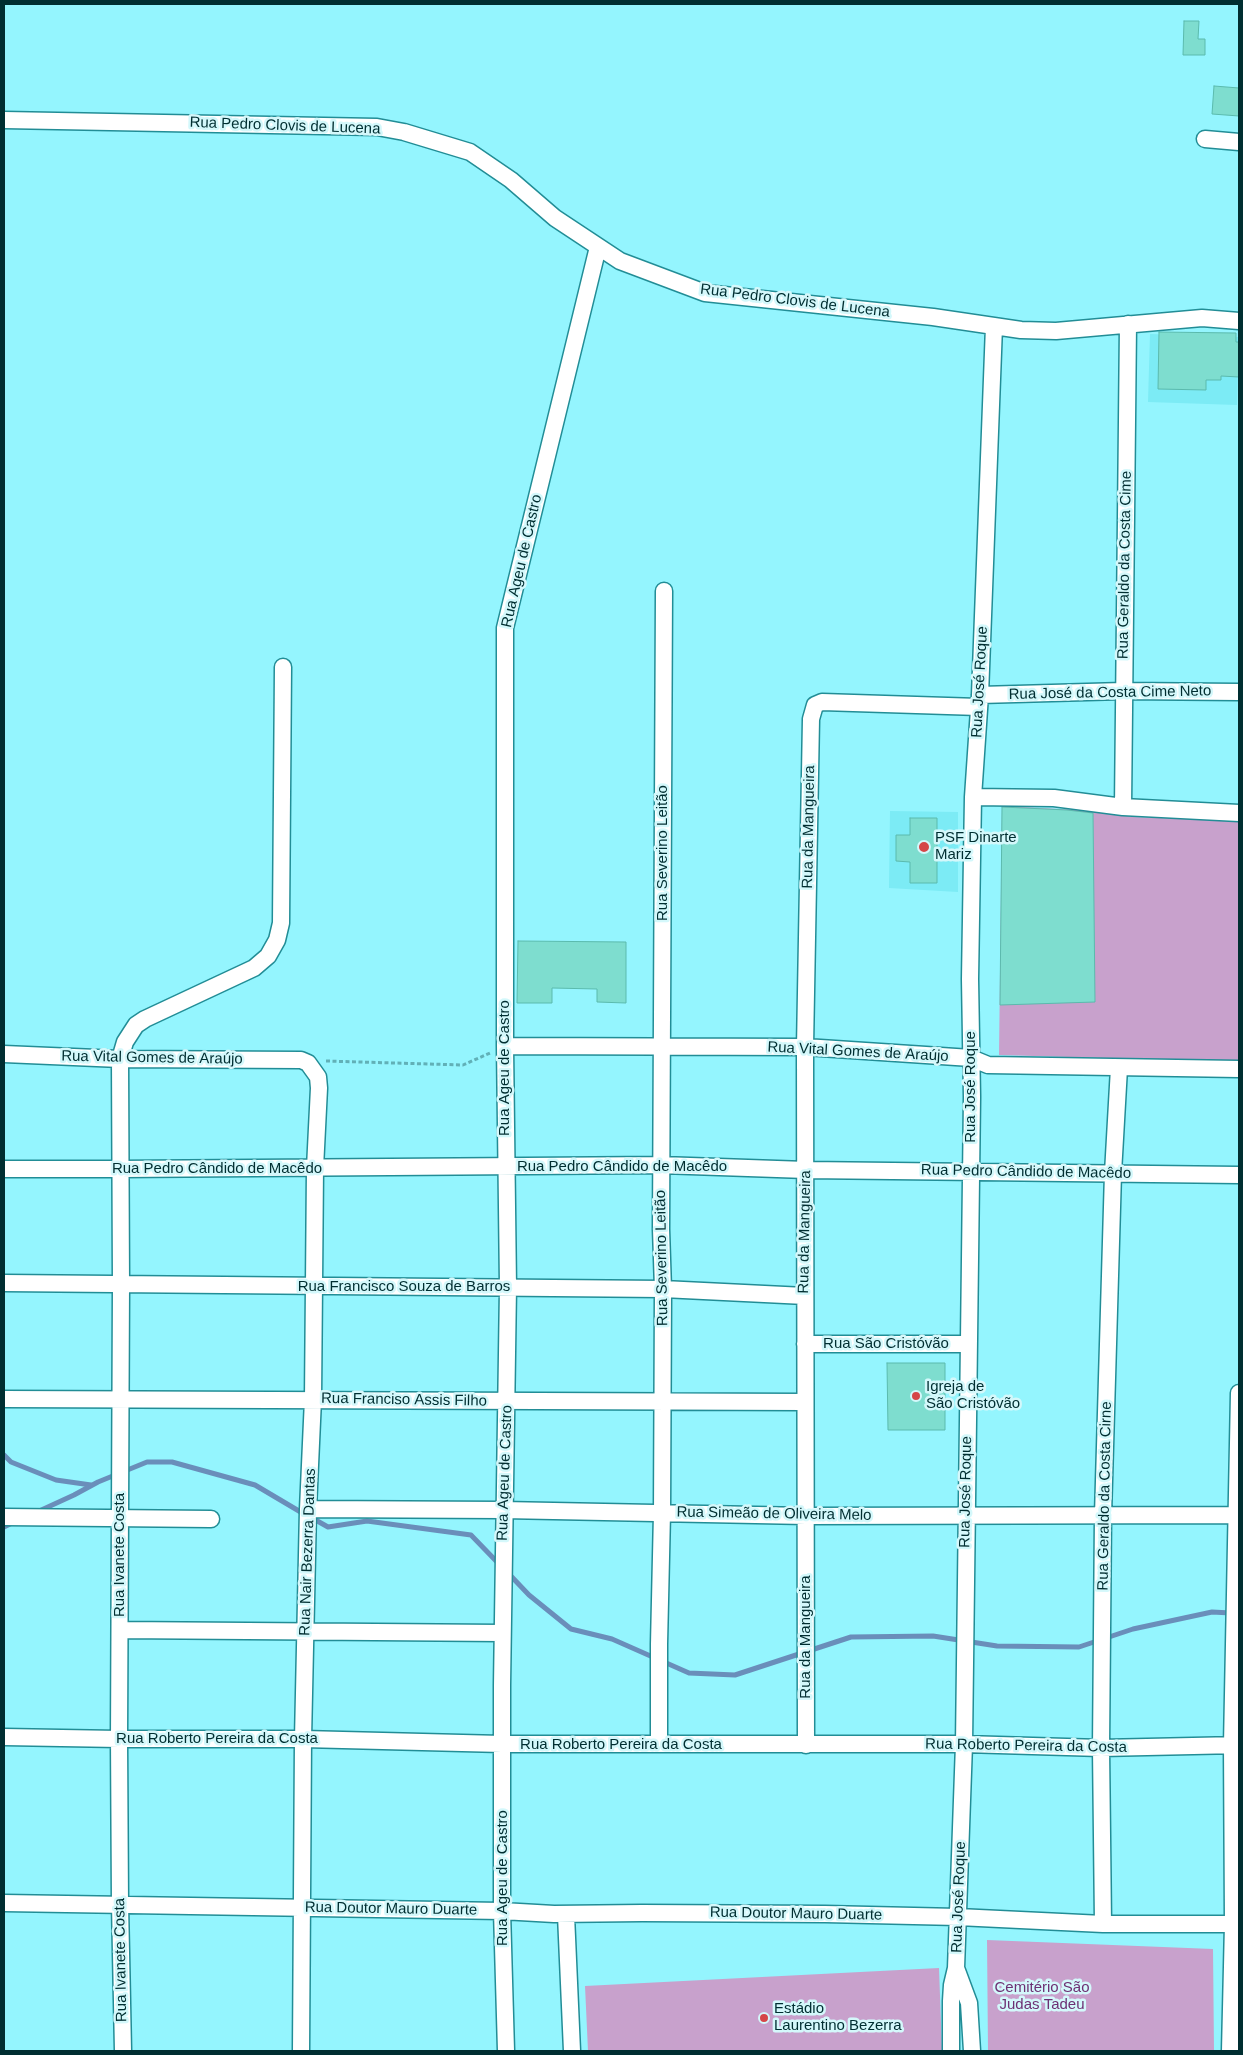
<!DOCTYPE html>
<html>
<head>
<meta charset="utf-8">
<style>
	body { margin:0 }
	#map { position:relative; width:1243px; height:2055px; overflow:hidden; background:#94f5fe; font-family:Helvetica,sans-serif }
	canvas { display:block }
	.frame { position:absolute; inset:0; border:5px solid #002e31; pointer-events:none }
</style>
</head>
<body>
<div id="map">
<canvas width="1243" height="2055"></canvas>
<div class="frame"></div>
</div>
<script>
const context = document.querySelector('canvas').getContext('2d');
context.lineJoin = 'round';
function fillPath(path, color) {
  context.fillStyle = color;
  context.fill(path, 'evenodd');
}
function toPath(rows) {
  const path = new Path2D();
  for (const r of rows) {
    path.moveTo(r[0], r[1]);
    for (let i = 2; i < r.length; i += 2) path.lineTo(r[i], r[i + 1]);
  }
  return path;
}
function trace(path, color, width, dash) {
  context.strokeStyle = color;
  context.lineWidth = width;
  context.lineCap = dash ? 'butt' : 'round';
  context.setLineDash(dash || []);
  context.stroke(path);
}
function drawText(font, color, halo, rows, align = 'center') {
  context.font = font + ' Helvetica,sans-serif';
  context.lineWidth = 5;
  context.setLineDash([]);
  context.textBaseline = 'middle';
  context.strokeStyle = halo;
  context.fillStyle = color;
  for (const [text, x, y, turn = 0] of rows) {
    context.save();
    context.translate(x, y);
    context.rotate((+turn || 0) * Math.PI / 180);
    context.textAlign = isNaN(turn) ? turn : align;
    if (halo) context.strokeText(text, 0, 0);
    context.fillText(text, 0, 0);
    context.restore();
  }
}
fillPath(toPath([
	[1150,334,1239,337,1237,405,1148,402],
	[890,811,958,812,958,892,889,888]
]), '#7cebf5');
fillPath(toPath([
	[1002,806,1080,810,1134,817,1239,821,1239,1062,999,1055],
	[987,1940,1213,1949,1214,2051,988,2051],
	[939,1968,942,2051,588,2051,585,1986]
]), '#c8a1cc');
trace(toPath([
	[4,1455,11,1462,56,1480,91,1485],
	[37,1512,74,1495,98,1482,147,1462,172,1462,255,1485,304,1514],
	[312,1518,328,1527,367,1521,471,1535,499,1564],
	[4,1527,14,1522],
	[509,1574,529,1595,571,1629,612,1639,689,1673,735,1675,851,1637,933,1636,997,1646,1079,1647,1133,1629,1212,1612,1231,1613]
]), '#6a8eba', 5);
const building = toPath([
	[1184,21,1199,21,1198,39,1205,39,1205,55,1183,55,1184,21],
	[1214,86,1239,88,1239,116,1212,114,1214,86],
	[1159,332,1236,333,1236,342,1239,342,1239,377,1221,376,1221,380,1206,380,1206,390,1158,389,1159,332],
	[1002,807,1067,810,1093,813,1095,1002,1000,1005,1002,807],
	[910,818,937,818,937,883,910,883,910,862,896,861,896,835,910,835,910,818],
	[518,941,626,942,626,1003,597,1002,597,989,552,988,552,1003,517,1003,518,941],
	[887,1363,945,1363,945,1430,888,1430,887,1363]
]);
fillPath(building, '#7eddcf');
trace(building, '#5bbaad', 1);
const minor = toPath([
	[4,120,377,127,404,132,470,152,511,180,555,218,620,261,705,293,933,317,1021,330,1056,331,1202,318,1239,321],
	[1205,139,1239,142],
	[980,695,1123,691,1239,692],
	[973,797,1054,798,1123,807,1239,813],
	[1123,807,1128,324],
	[505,1046,805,1047,971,1058,988,1065,1239,1069],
	[4,1054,120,1059,301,1060,308,1063,318,1077,319,1088,315,1168,313,1399,308,1509,303,1739,301,2051],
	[4,1169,119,1169,661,1165,806,1170,1239,1175],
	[4,1283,663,1289,805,1296],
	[805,1344,968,1344],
	[4,1399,804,1402],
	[308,1509,503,1510,806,1516,1239,1515],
	[4,1517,211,1519],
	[120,1630,502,1633],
	[4,1737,119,1739,303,1739,502,1744,964,1744,1101,1748,1239,1745],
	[659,1744,659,1644,662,1513,663,1289,661,1229,664,591],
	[806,1745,805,1047,811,719,815,705,822,702,979,707],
	[4,1903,502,1911,554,1914,642,1913,825,1914,958,1917,1103,1924,1233,1924],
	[566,1915,572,2051],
	[1103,1924,1101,1748,1103,1515,1113,1173,1119,1068],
	[956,1968,969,2003,972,2051],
	[123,2051,120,1904,119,1739,121,1285,120,1059,125,1042,136,1025,145,1019,254,968,268,956,277,940,281,923,283,667],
	[506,2051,502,1911,502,1685,508,1287,505,1046,505,628,598,247],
	[951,2051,951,2001,952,1985,956,1968,964,1744,972,1097,970,979,973,797,980,695,994,326],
	[1230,2051,1233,1924,1232,1745,1239,1393]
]);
trace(minor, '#228d96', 19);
trace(toPath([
	[326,1061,463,1065,490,1053]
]), '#61b0b7', 3, [4, 2.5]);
trace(minor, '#fff', 16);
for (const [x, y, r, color] of [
	[924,847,6,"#d54648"],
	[916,1396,5,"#d54648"],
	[764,2018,5,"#d54648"]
]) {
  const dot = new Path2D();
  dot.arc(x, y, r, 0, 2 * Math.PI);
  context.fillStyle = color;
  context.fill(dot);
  trace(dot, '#d4f8fb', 2);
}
drawText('15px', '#002e31', '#d4f8fb', [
	["Rua Pedro Clovis de Lucena",285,126,2],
	["Rua Pedro Clovis de Lucena",795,301,7],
	["Rua Ageu de Castro",522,561,-77],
	["Rua Geraldo da Costa Cime",1125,565,-89],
	["Rua José Roque",980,682,-87],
	["Rua José da Costa Cime Neto",1110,693,-1],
	["Rua da Mangueira",809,827,-89],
	["Rua Severino Leitão",663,853,-90],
	["Rua Vital Gomes de Araújo",858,1052,3],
	["Rua Vital Gomes de Araújo",152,1058,1],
	["Rua Ageu de Castro",505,1068,-90],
	["Rua José Roque",971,1087,-90],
	["Rua Pedro Cândido de Macêdo",622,1167],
	["Rua Pedro Cândido de Macêdo",217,1169],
	["Rua Pedro Cândido de Macêdo",1026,1172,1],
	["Rua da Mangueira",805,1232,-89],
	["Rua Severino Leitão",662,1258,-91],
	["Rua Francisco Souza de Barros",404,1287],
	["Rua São Cristóvão",886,1344],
	["Rua Franciso Assis Filho",404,1400,1],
	["Rua Ageu de Castro",505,1473,-88],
	["Rua José Roque",966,1492,-89],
	["Rua Geraldo da Costa Cirne",1105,1496,-89],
	["Rua Simeão de Oliveira Melo",774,1514,1],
	["Rua Nair Bezerra Dantas",308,1552,-88],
	["Rua Ivanete Costa",120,1555,-90],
	["Rua da Mangueira",806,1637,-90],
	["Rua Roberto Pereira da Costa",217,1739],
	["Rua Roberto Pereira da Costa",621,1745],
	["Rua Roberto Pereira da Costa",1026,1746,1],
	["Rua Ageu de Castro",503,1878,-90],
	["Rua José Roque",959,1897,-88],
	["Rua Doutor Mauro Duarte",391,1909,1],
	["Rua Doutor Mauro Duarte",796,1914,1],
	["Rua Ivanete Costa",121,1960,-91]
]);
drawText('15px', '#002e31', '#d4f8fb', [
	["PSF Dinarte",935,838],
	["Mariz",935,855],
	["Igreja de",926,1387],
	["São Cristóvão",926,1404],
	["Estádio",774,2009],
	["Laurentino Bezerra",774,2026]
], 'left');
drawText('15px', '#6d3073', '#d4f8fb', [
	["Cemitério São",1042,1988],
	["Judas Tadeu",1042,2005]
]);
</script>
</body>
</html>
